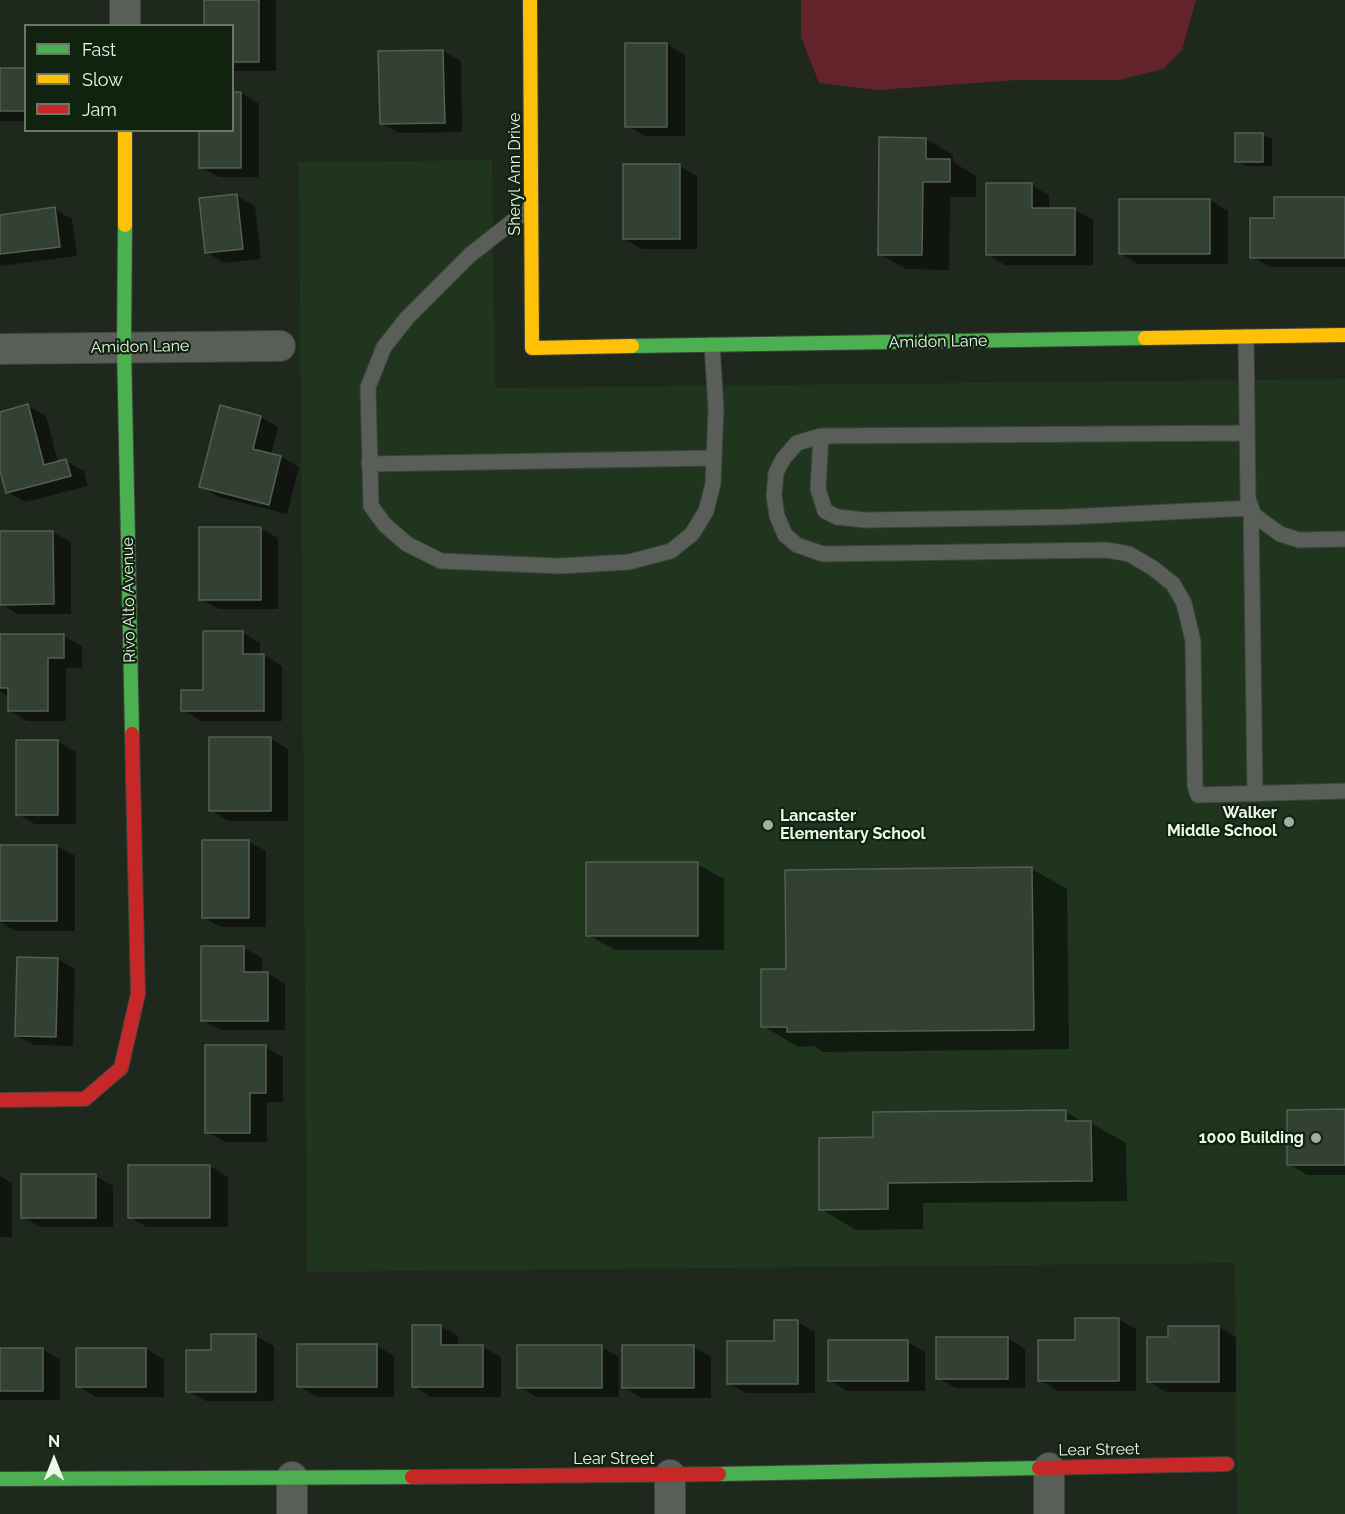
<!DOCTYPE html>
<html>
<head>
<meta charset="utf-8">
<style>
	body { margin:0 }
	#map { position:relative; width:1345px; height:1514px; overflow:hidden; background:#1e281d; font-family:Raleway,sans-serif }
	canvas { display:block }
	.legend { position:absolute; left:24px; top:24px; width:210px; height:108px; box-sizing:border-box; background:#11220f; border:2px solid #697867; margin:0; padding:8px 10px; list-style:none; font-size:18px; color:#ecf8eb }
	.legend li { display:flex; align-items:center; gap:12px; height:30px }
	.legend b { width:30px; border:2px solid #697867 }
	.north { position:absolute; left:24px; top:1430px; width:60px; height:60px; -webkit-text-stroke:4px #11220f; paint-order:stroke; rotate:0deg; font-size:16px; font-weight:700; line-height:24px; text-align:center; color:#ecf8eb }
	.north::after { content:''; display:block; margin:auto; width:21px; height:27px; background:#ecf8eb; clip-path:polygon(50% 0,100% 100%,50% 72%,0 100%) }
</style>
</head>
<body>
<div id="map">
<canvas width="1345" height="1514"></canvas>
<ul class="legend">
<li><b style="height:8px;background:#4caf50"></b>Fast</li>
<li><b style="height:8px;background:#ffc107"></b>Slow</li>
<li><b style="height:8px;background:#c62828"></b>Jam</li>
</ul>
<div class="north">N</div>
</div>
<script>
const context = document.querySelector('canvas').getContext('2d');
context.lineJoin = 'round';
function fillPath(path, color) {
  context.fillStyle = color;
  context.fill(path, 'evenodd');
}
function toPath(rows) {
  const path = new Path2D();
  for (const r of rows) {
    path.moveTo(r[0], r[1]);
    for (let i = 2; i < r.length; i += 2) path.lineTo(r[i], r[i + 1]);
  }
  return path;
}
function trace(path, color, width, dash) {
  context.strokeStyle = color;
  context.lineWidth = width;
  context.lineCap = dash ? 'butt' : 'round';
  context.setLineDash(dash || []);
  context.stroke(path);
}
function drawText(font, color, halo, rows, align = 'center') {
  context.font = font + ' Raleway,sans-serif';
  context.lineWidth = 4.5;
  context.setLineDash([]);
  context.textBaseline = 'middle';
  context.strokeStyle = halo;
  context.fillStyle = color;
  for (const [text, x, y, turn = 0] of rows) {
    context.save();
    context.translate(x, y);
    context.rotate((+turn || 0) * Math.PI / 180);
    context.textAlign = isNaN(turn) ? turn : align;
    if (halo) context.strokeText(text, 0, 0);
    context.fillText(text, 0, 0);
    context.restore();
  }
}
fillPath(toPath([
	[492,160,495,388,1345,379,1345,1514,1237,1514,1235,1263,307,1272,299,162]
]), '#20351e');
fillPath(toPath([
	[801,0,1196,0,1182,50,1163,69,1119,80,1017,80,878,90,819,83,801,37]
]), '#63232b');
fillPath(toPath([
	[206,0,276,0,276,71,232,71,232,26],
	[627,44,667,44,685,55,685,136,645,136,627,126],
	[443,51,461,61,462,132,399,133,381,123,380,52],
	[0,69,26,69,26,121,0,121],
	[232,93,241,93,259,104,259,177,219,177,201,167,232,130],
	[1236,135,1263,135,1272,139,1272,166,1245,166,1236,161],
	[926,139,953,155,953,162,976,176,976,197,950,197,949,270,906,269,879,254],
	[679,166,697,176,697,249,642,249,624,239],
	[1031,185,1049,195,1049,210,1075,210,1093,220,1093,265,1005,265,987,254],
	[237,196,255,206,261,259,224,263,206,252],
	[1345,198,1345,267,1270,267,1252,257,1276,220],
	[1210,200,1228,211,1228,264,1138,264,1120,253],
	[54,209,72,219,77,256,0,266,0,216],
	[28,406,46,416,58,463,66,461,84,471,88,486,25,502,7,492,0,465,0,413],
	[261,417,278,427,271,455,281,457,299,467,287,514,219,497,201,487],
	[260,528,278,538,278,609,219,609,201,599],
	[53,532,71,542,71,614,18,614,1,604,0,533],
	[242,632,260,643,260,655,264,655,282,666,282,721,201,721,183,710,205,691],
	[0,636,64,636,82,646,82,668,66,668,66,721,27,721,9,710,9,697,0,691],
	[270,738,288,749,288,821,228,821,211,810],
	[58,742,76,752,76,824,35,824,18,814],
	[248,841,266,851,266,927,221,927,203,917],
	[0,846,57,846,75,856,75,931,16,931,0,922],
	[697,864,724,879,724,950,615,950,588,935],
	[1032,869,1067,889,1069,1049,823,1052,814,1046,798,1047,763,1026,788,970],
	[244,948,262,958,262,973,268,973,285,984,285,1030,220,1030,202,1020],
	[58,959,75,969,73,1046,34,1045,16,1035],
	[265,1047,283,1057,283,1102,267,1102,267,1142,225,1142,207,1132],
	[1345,1111,1345,1175,1307,1175,1289,1164],
	[1066,1112,1084,1123,1091,1123,1126,1143,1127,1201,923,1203,923,1229,856,1230,821,1209,875,1139],
	[130,1166,210,1166,228,1177,228,1227,147,1227,130,1217],
	[0,1176,12,1183,12,1237,0,1237],
	[95,1176,113,1186,113,1227,40,1227,23,1217],
	[1118,1319,1136,1329,1136,1391,1058,1391,1040,1380,1077,1342],
	[797,1322,815,1332,815,1393,746,1393,728,1383],
	[440,1326,458,1336,458,1347,483,1347,501,1357,501,1397,431,1397,413,1386],
	[1219,1327,1236,1337,1236,1392,1166,1392,1148,1381,1170,1338],
	[256,1336,274,1346,274,1401,206,1401,188,1391,213,1352],
	[1008,1338,1025,1349,1025,1388,956,1388,938,1378],
	[907,1342,925,1352,925,1391,847,1391,830,1380],
	[376,1345,394,1356,394,1397,317,1397,299,1386],
	[601,1347,619,1357,619,1397,537,1397,519,1387],
	[694,1347,711,1357,711,1398,641,1398,623,1387],
	[0,1349,42,1349,60,1359,60,1400,0,1400],
	[146,1349,164,1359,164,1397,96,1397,78,1386]
]), '#0007');
const building = toPath([
	[204,0,259,0,259,62,232,62,232,26,204,26,204,0],
	[625,43,667,43,667,127,625,127,625,43],
	[443,50,445,123,380,124,378,51,443,50],
	[0,68,26,68,26,111,0,111,0,68],
	[232,92,241,92,241,168,199,168,199,130,232,130,232,92],
	[1235,133,1263,133,1263,162,1235,162,1235,133],
	[879,137,926,138,926,159,950,159,950,182,923,182,922,255,878,255,879,137],
	[623,164,680,164,680,239,623,239,623,164],
	[986,183,1032,183,1032,208,1075,208,1075,255,986,255,986,183],
	[237,194,243,249,205,253,199,198,237,194],
	[1274,197,1345,197,1345,258,1250,258,1250,218,1274,218,1274,197],
	[1119,199,1210,199,1210,254,1119,254,1119,199],
	[55,207,60,247,0,254,0,215,55,207],
	[28,404,44,465,66,459,71,476,6,493,0,471,0,412,28,404],
	[220,405,261,416,253,449,281,456,269,505,199,487,220,405],
	[199,527,261,527,261,600,199,600,199,527],
	[0,531,53,531,54,604,0,605,0,531],
	[203,631,243,631,243,654,264,654,264,711,181,711,181,690,203,690,203,631],
	[0,634,64,634,64,658,48,658,48,711,8,711,8,688,0,688,0,634],
	[209,737,271,737,271,811,209,811,209,737],
	[16,740,58,740,58,815,16,815,16,740],
	[202,840,249,840,249,918,202,918,202,840],
	[0,845,57,845,57,921,0,921,0,845],
	[586,862,698,862,698,936,586,936,586,862],
	[1032,867,1034,1030,787,1032,787,1027,761,1027,761,969,786,969,785,870,1032,867],
	[201,946,244,946,244,972,268,972,268,1021,201,1021,201,946],
	[17,957,58,958,56,1037,15,1036,17,957],
	[205,1045,266,1045,266,1093,250,1093,250,1133,205,1133,205,1045],
	[1345,1109,1345,1165,1287,1165,1287,1110,1345,1109],
	[1066,1110,1066,1121,1091,1121,1092,1181,888,1183,888,1209,819,1210,819,1138,873,1137,873,1112,1066,1110],
	[128,1165,210,1165,210,1218,128,1218,128,1165],
	[21,1174,96,1174,96,1218,21,1218,21,1174],
	[1075,1318,1119,1318,1119,1381,1038,1381,1038,1340,1075,1340,1075,1318],
	[774,1320,798,1320,798,1384,727,1384,727,1341,774,1341,774,1320],
	[412,1325,441,1325,441,1345,483,1345,483,1387,412,1387,412,1325],
	[1168,1326,1219,1326,1219,1382,1147,1382,1147,1337,1168,1337,1168,1326],
	[211,1334,256,1334,256,1392,186,1392,186,1350,211,1350,211,1334],
	[936,1337,1008,1337,1008,1379,936,1379,936,1337],
	[828,1340,908,1340,908,1381,828,1381,828,1340],
	[297,1344,377,1344,377,1387,297,1387,297,1344],
	[517,1345,602,1345,602,1388,517,1388,517,1345],
	[622,1345,694,1345,694,1388,622,1388,622,1345],
	[0,1348,43,1348,43,1391,0,1391,0,1348],
	[76,1348,146,1348,146,1387,76,1387,76,1348]
]);
fillPath(building, '#324131');
trace(building, '#565e55', 1.5);
const lane = toPath([
	[531,207,470,255,407,318,384,347,368,387,371,506,385,525,407,544,441,561,559,566,629,562,671,551,692,534,706,511,713,484,716,409,712,345],
	[1246,337,1248,499,1254,515,1280,534,1299,540,1345,539],
	[1246,433,821,436,797,443,783,459,776,473,774,496,777,516,785,535,797,545,823,554,1107,550,1129,554,1153,568,1173,584,1184,603,1193,641,1195,786,1198,795,1345,791],
	[821,436,818,489,825,511,837,517,864,520,1066,517,1251,508],
	[369,464,714,458],
	[1251,508,1255,794]
]);
const street = toPath([
	[125,26,125,0],
	[0,349,280,346],
	[1049,1468,1049,1514],
	[670,1475,670,1514],
	[292,1477,292,1514]
]);
const fast = toPath([
	[125,225,124,347,132,734],
	[632,346,1145,338],
	[719,1474,1039,1468],
	[0,1479,412,1477]
]);
const slow = toPath([
	[530,0,532,348,632,346],
	[125,225,125,130],
	[1145,338,1345,335]
]);
const jam = toPath([
	[0,1100,85,1099,121,1068,138,994,132,734],
	[1039,1468,1227,1464],
	[412,1477,719,1474]
]);
trace(lane, '#3c443b', 17);
trace(street, '#3c443b', 32);
trace(fast, '#3c443b', 16);
trace(slow, '#3c443b', 16);
trace(jam, '#3c443b', 16);
trace(lane, '#5a5e58', 15);
trace(street, '#5a5e58', 30);
trace(fast, '#4caf50', 14);
trace(slow, '#ffc107', 14);
trace(jam, '#c62828', 14);
for (const [x, y, r, color] of [
	[1289,822,6,"#a4afa3"],
	[768,825,6,"#a4afa3"],
	[1316,1138,6,"#a4afa3"]
]) {
  const dot = new Path2D();
  dot.arc(x, y, r, 0, 2 * Math.PI);
  context.fillStyle = color;
  context.fill(dot);
  trace(dot, '#11220f', 2);
}
drawText('16px', '#ecf8eb', '#11220f', [
	["Sheryl Ann Drive",515,174,-90],
	["Amidon Lane",938,342,-1],
	["Amidon Lane",140,347,-1],
	["Rivo Alto Avenue",129,600,-91],
	["Lear Street",1099,1450,-1],
	["Lear Street",614,1459]
]);
drawText('bold 16px', '#ecf8eb', '#11220f', [
	["Walker",1277,813],
	["Middle School",1277,831],
	["Lancaster",780,816,"left"],
	["Elementary School",780,834,"left"],
	["1000 Building",1304,1138]
], 'right');
</script>
</body>
</html>
